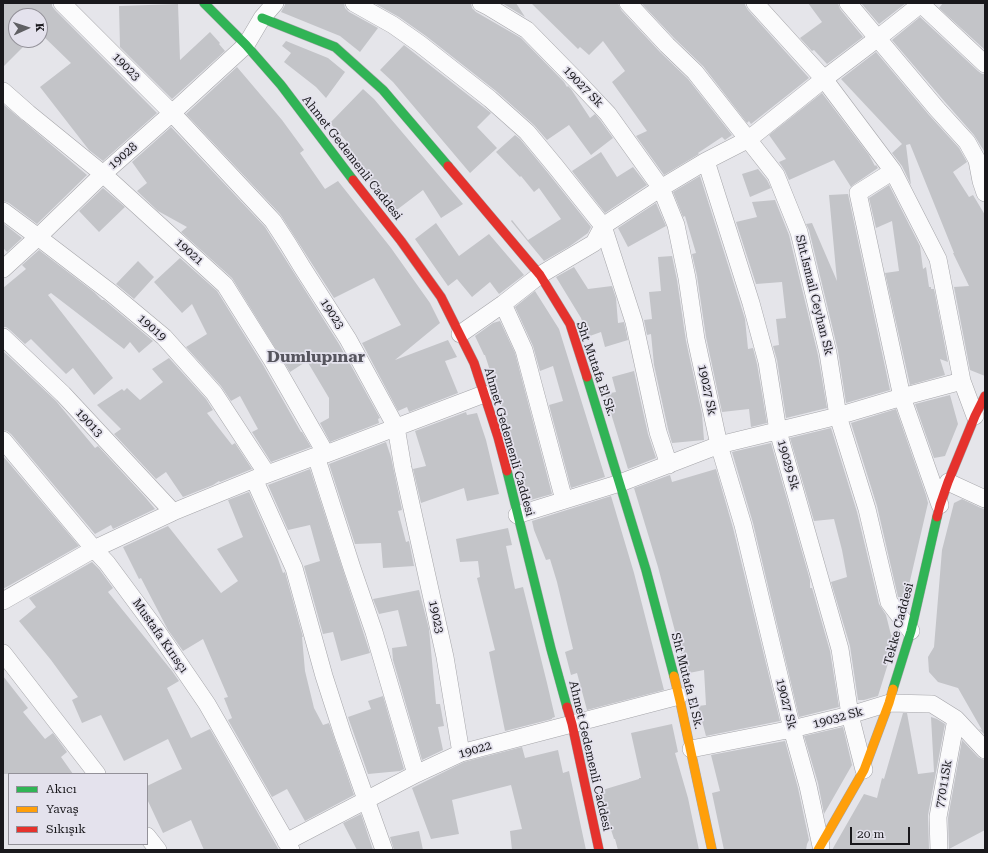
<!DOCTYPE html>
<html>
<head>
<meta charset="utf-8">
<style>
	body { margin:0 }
	#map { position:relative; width:988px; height:853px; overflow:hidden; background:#e5e5ea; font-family:"Roboto Serif",serif }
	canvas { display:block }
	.frame { position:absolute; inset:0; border:4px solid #19181c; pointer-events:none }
	.legend { position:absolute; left:8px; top:773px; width:140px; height:72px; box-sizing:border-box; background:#e4e2ed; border:1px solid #939199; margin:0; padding:5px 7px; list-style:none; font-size:12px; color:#19181c }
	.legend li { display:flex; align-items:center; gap:8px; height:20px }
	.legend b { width:20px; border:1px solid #939199 }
	.north { position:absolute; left:8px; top:8px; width:40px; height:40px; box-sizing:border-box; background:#e4e2ed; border:1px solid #939199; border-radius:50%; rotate:87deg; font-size:11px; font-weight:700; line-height:16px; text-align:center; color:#19181c }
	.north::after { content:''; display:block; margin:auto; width:14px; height:18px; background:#606064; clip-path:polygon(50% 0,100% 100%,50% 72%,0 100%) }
	.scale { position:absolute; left:850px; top:827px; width:60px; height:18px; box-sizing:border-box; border:2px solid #19181c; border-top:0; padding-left:5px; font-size:12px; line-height:14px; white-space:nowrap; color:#19181c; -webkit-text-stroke:3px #e4e2ed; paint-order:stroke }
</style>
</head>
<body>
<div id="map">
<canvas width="988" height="853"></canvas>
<div class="frame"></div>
<ul class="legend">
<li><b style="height:5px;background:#30b455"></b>Akıcı</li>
<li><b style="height:5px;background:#ff9f0a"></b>Yavaş</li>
<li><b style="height:5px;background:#e5322d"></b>Sıkışık</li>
</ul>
<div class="north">K</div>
<div class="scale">20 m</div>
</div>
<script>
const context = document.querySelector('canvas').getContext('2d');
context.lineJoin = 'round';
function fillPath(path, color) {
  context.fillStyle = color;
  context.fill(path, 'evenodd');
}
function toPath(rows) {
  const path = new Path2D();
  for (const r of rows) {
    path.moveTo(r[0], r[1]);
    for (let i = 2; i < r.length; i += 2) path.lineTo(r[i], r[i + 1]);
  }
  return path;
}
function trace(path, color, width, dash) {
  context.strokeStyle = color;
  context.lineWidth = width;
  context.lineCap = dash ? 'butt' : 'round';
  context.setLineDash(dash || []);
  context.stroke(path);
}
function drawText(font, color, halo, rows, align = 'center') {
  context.font = font + ' "Roboto Serif",serif';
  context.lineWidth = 3.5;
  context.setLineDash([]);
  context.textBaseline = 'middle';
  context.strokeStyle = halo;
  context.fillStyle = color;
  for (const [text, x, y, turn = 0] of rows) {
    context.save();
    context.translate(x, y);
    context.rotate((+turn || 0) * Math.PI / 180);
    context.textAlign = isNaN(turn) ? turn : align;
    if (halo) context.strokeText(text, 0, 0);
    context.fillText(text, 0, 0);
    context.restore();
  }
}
fillPath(toPath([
	[3,3,52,3,52,6,55,10,157,113,103,161,89,150,40,87,71,63,40,33,40,16,16,16,16,40,30,40,3,67],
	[285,3,344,3,345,8,349,12,378,28,360,52,340,36,281,12,285,5],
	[374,3,471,3,472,8,476,12,521,38,564,82,567,87,568,86,571,89,590,118,595,114,600,120,613,138,591,155,569,125,547,140,534,125,496,91,426,36,399,17],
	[502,3,516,3,525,17],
	[531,3,618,3,621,10,660,52,688,79,732,135,725,140,722,137,698,153,699,154,664,175,636,136,647,131,612,82,625,71,603,41,589,55,580,47,578,49],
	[643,3,745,3,745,5,748,10,809,78,751,124,749,121,747,123,703,66,674,38,642,4],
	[808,3,838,3,840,9,863,37,827,64,814,50,812,51,800,38,822,22],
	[861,3,906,3,879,24],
	[943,3,985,3,985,50,939,8],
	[178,4,180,60,210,32,220,43,219,44,225,51,172,99,120,47,119,6],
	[920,17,978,71,982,74,985,74,985,150,984,151,974,135,945,102,892,40],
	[286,41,328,58,345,72,326,98,316,87,284,62,291,53,282,46],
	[404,45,491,113,477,127,497,148,470,173,393,82,380,70],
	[876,52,929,115,959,148,967,162,953,172,969,197,973,195,985,215,985,376,970,370,954,287,969,286,953,253,954,253,910,144,906,145,911,185,902,166,892,153,902,144,841,79],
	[237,67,282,120,304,150,300,153,325,189,338,181,391,248,430,303,440,323,395,360,448,340,457,357,445,361,458,393,409,412,407,407,398,411,362,343,401,325,374,278,334,298,280,214,186,114],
	[363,89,374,99,463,204,441,218,423,190,394,212,360,168,362,167,345,145,348,143,330,123],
	[822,93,869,155,875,166,876,165,878,168,853,185,851,187,834,160,789,180,785,171,779,162,786,159,769,135],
	[3,104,87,175,37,224,9,203,3,201],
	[171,127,265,227,339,344,380,418,378,419,379,423,330,442,320,423,329,418,329,398,307,361,290,372,232,278,181,232,187,227,158,211,137,191,147,183,132,162],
	[515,135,520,139,548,173,591,227,588,233,570,246,544,261,511,221,512,220,528,240,561,219,539,188,534,192,521,176,520,177,496,152],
	[601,152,617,177,633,167,647,185,605,213,572,171],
	[758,169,767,180,771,188,750,197,742,174],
	[700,176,741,306,745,319,748,349,753,348,757,364,767,423,751,427,749,409,722,412,706,337,697,276,692,254,696,253,685,216,683,217,673,192],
	[889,185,920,246,923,269,926,267,929,287,931,287,931,289,934,289,948,362,940,359,945,375,910,385,885,273,899,271,892,221,876,228,869,198],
	[103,188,125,207,99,232,79,211],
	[848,194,890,390,846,403,838,351,809,230,806,224,812,223,837,281,829,195],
	[775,200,789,235,818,355,827,408,786,418,777,360,773,346,779,345,776,319,786,318,782,282,756,284,736,222,757,217,752,202],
	[656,203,666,226,628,247,618,228],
	[3,223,22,238,7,252,3,248],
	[436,223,459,256,489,234,524,275,499,294,490,282,472,297,457,279,448,286,415,239],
	[39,250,94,292,102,300,104,300,153,341,139,353,130,342,124,349,51,293,48,295,113,378,94,395,73,368,66,374,31,339,25,344,10,330,6,327,3,327,3,288,26,269,22,265],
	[672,256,677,280,686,341,702,414,704,440,672,443,668,429,654,365,651,334,647,335,644,320,652,319,649,292,661,291,658,257],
	[180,258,217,291,263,365,301,432,302,432,311,447,271,462,252,432,258,429,240,396,231,401,221,386,186,347,207,334,192,304,182,313,154,282],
	[138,261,154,277,134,299,116,284],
	[574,267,588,289,612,286,616,298,618,323,624,322,628,340,605,347,601,332,587,337,581,318,556,277],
	[535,291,559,329,605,477,571,488,549,405,563,401,553,366,540,371,533,346,515,307],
	[500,321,515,353,552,494,527,501,510,433,485,355,484,355,475,336,493,323],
	[3,351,56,401,95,448,98,446,145,497,155,509,113,529,111,525,95,534,11,434,7,431,3,430],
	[169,358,206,399,213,410,207,413,232,445,235,443,252,469,220,482,219,481,213,485,183,497,166,472,156,479,114,434,121,429,97,405,122,389,124,391,127,388,140,400,163,382,152,369],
	[634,371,648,434,656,458,628,469,605,394,616,392,612,377],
	[950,395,958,424,945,456,934,458,915,404],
	[896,409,926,495,928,503,906,598,898,597,877,506,851,423],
	[466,412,467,415,477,413,486,440,499,494,467,501,464,488,421,503,413,469,426,466,415,431],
	[831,428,857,512,879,604,886,615,891,635,892,635,894,644,878,696,864,700,858,700,850,646,831,582,847,577,842,550,834,519,814,521,790,438],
	[386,442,391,457,402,510,398,511,406,542,409,541,414,566,383,568,381,543,355,544,329,464],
	[771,443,810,580,810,588,812,588,830,651,839,707,799,717,753,523,732,452],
	[3,456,79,546,3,589],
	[310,469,370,653,341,661,333,632,323,634,304,566,320,561,310,525,288,530,268,485],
	[716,469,733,528,780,721,706,736,698,706,706,705,704,670,689,673,684,653,681,654,658,567,634,488,670,475,672,482],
	[249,492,277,556,283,573,285,572,303,637,302,637,305,671,314,708,323,725,329,723,354,795,305,821,287,789,272,797,228,720,232,718,224,698,228,697,203,639,183,651,168,630,141,578,139,579,123,547,168,526,221,593,238,581,217,549,243,537,228,500],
	[611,496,634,573,664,690,587,710,577,673,571,675,565,652,573,649,557,582,550,559,546,560,534,530,532,521],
	[962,499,981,508,985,509,985,735,979,729,982,730,958,688,938,682,929,672,928,657,934,647,942,550,954,503],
	[508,528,512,545,506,546,515,589,523,587,547,683,555,717,552,718,552,719,505,731,489,652,495,650,477,578,480,577,478,561,460,562,456,539],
	[92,562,99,569,113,588,108,592,172,671,179,681,167,688,191,738,210,729,279,850,204,850,191,820,163,833,147,799,147,786,182,769,168,739,124,761,101,715,82,723,72,700,78,697,51,660,19,621,36,607,29,598],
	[419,590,429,629,436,704,440,704,444,726,438,727,443,750,422,760,393,660,392,648,407,646,398,610,379,614,373,599],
	[3,676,28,708,23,712,45,739,53,733,67,752,61,757,73,774,3,774],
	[383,696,404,769,400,771,368,774,348,717,371,709,368,701],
	[903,713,907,713,918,774,934,772,931,717,937,719,945,724,928,815,929,850,832,850,864,794,877,798,882,778,884,779],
	[672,724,678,752,675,753,688,798,699,850,618,850,615,839,614,839,601,799,599,791,639,779,639,778,641,778,631,733],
	[843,727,852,765,824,814,818,783,804,736],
	[962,740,978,757,982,759,985,760,985,830,949,849,948,818],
	[785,741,798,788,809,840,807,844,806,850,724,850,712,793,720,791,711,755],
	[522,747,525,758,558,750,563,773,569,771,586,850,512,850,510,831,522,829,511,785,452,800,459,834,431,839,412,788,464,762],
	[361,814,373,850,357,850,343,823],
	[419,831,423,850,394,850,390,837]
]), '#c3c4c8');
const street = toPath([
	[62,3,172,113,273,221,288,244,302,267,348,339,396,427,403,468,445,657,461,753],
	[354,3,393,25,420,44,490,99,527,132,556,167,603,226,634,322,658,432,669,465],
	[481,3,489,7,527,30,576,80,608,114,661,188,676,225,687,278,696,339,719,445,743,525,792,729,808,786,821,846],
	[628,3,667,45,695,72,776,175,799,232,828,353,838,416,867,509,889,602,911,631],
	[755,3,824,79,893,171,938,259,962,381,975,416],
	[848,3,937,109,967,142,977,160,981,181,985,193],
	[920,3,985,64],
	[3,91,28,113,103,174,225,285,272,360,326,454],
	[706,161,751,303,767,362,778,431,840,649,850,715,864,770],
	[893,171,858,193,902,397,940,505],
	[3,211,38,237,110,292,164,337,214,393,267,474,269,473],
	[3,269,38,237,103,174,172,113,246,45,262,18,275,3],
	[503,304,524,350,564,500],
	[460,334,503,304,540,275,594,243,603,226,661,188,706,161,749,139,824,79,878,38,922,3],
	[3,337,63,394,173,512],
	[3,440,94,549,107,563,153,625,207,704,291,850],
	[316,456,352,568,374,632,416,774],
	[254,479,294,568,324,676,343,735,384,850],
	[948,482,985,499],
	[517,515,620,483,719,445,838,416,902,397,962,381],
	[3,601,94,549,173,512,254,479,316,456,326,454,484,394],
	[3,653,97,774],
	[691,749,792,729,850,715,889,703,932,704,956,719,985,750],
	[147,836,158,850],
	[286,842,416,774,461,753,679,696],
	[939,850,938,817,956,719]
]);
const fast = toPath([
	[204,3,246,45,281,85,353,180],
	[262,18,335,47,383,90,448,166],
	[587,377,646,570,674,676],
	[507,471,551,649,567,707],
	[893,689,911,631,937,517]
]);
const slow = toPath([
	[674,676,680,701,712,850],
	[818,850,864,770,889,703,893,689]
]);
const jam = toPath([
	[448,166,540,275,570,324,587,377],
	[353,180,401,241,441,297,474,363,498,437,507,471],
	[937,517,940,505,948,482,975,416,985,396],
	[567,707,572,724,599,850]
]);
trace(street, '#a5a5a9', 18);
trace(fast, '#a5a5a9', 10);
trace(slow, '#a5a5a9', 10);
trace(jam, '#a5a5a9', 10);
trace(street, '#fbfbfc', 17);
trace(fast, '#30b455', 9);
trace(slow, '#ff9f0a', 9);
trace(jam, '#e5322d', 9);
drawText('12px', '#19181c', '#e4e2ed', [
	["19023",126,67,45],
	["19027 Sk",583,87,46],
	["19028",123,156,-41],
	["Ahmet Gedemenli Caddesi",352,158,52],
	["19021",189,252,42],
	["Sht.Ismail Ceyhan Sk",814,295,76],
	["19023",332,314,57],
	["19019",152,328,41],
	["Sht Mutafa El Sk.",596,369,71],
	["19027 Sk",707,390,78],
	["19013",89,423,47],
	["Ahmet Gedemenli Caddesi",509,442,74],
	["19029 Sk",788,465,74],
	["19023",436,617,78],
	["Tekke Caddesi",899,624,-75],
	["Mustafa Kırısçı",160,636,55],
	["Sht Mutafa El Sk.",687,681,76],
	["19027 Sk",786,704,76],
	["19032 Sk",838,718,-15],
	["19022",475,750,-16],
	["Ahmet Gedemenli Caddesi",590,756,77],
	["77011Sk",944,784,-80]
]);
drawText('bold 16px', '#56555e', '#e4e2ed', [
	["Dumlupınar",316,357]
]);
</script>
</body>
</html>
